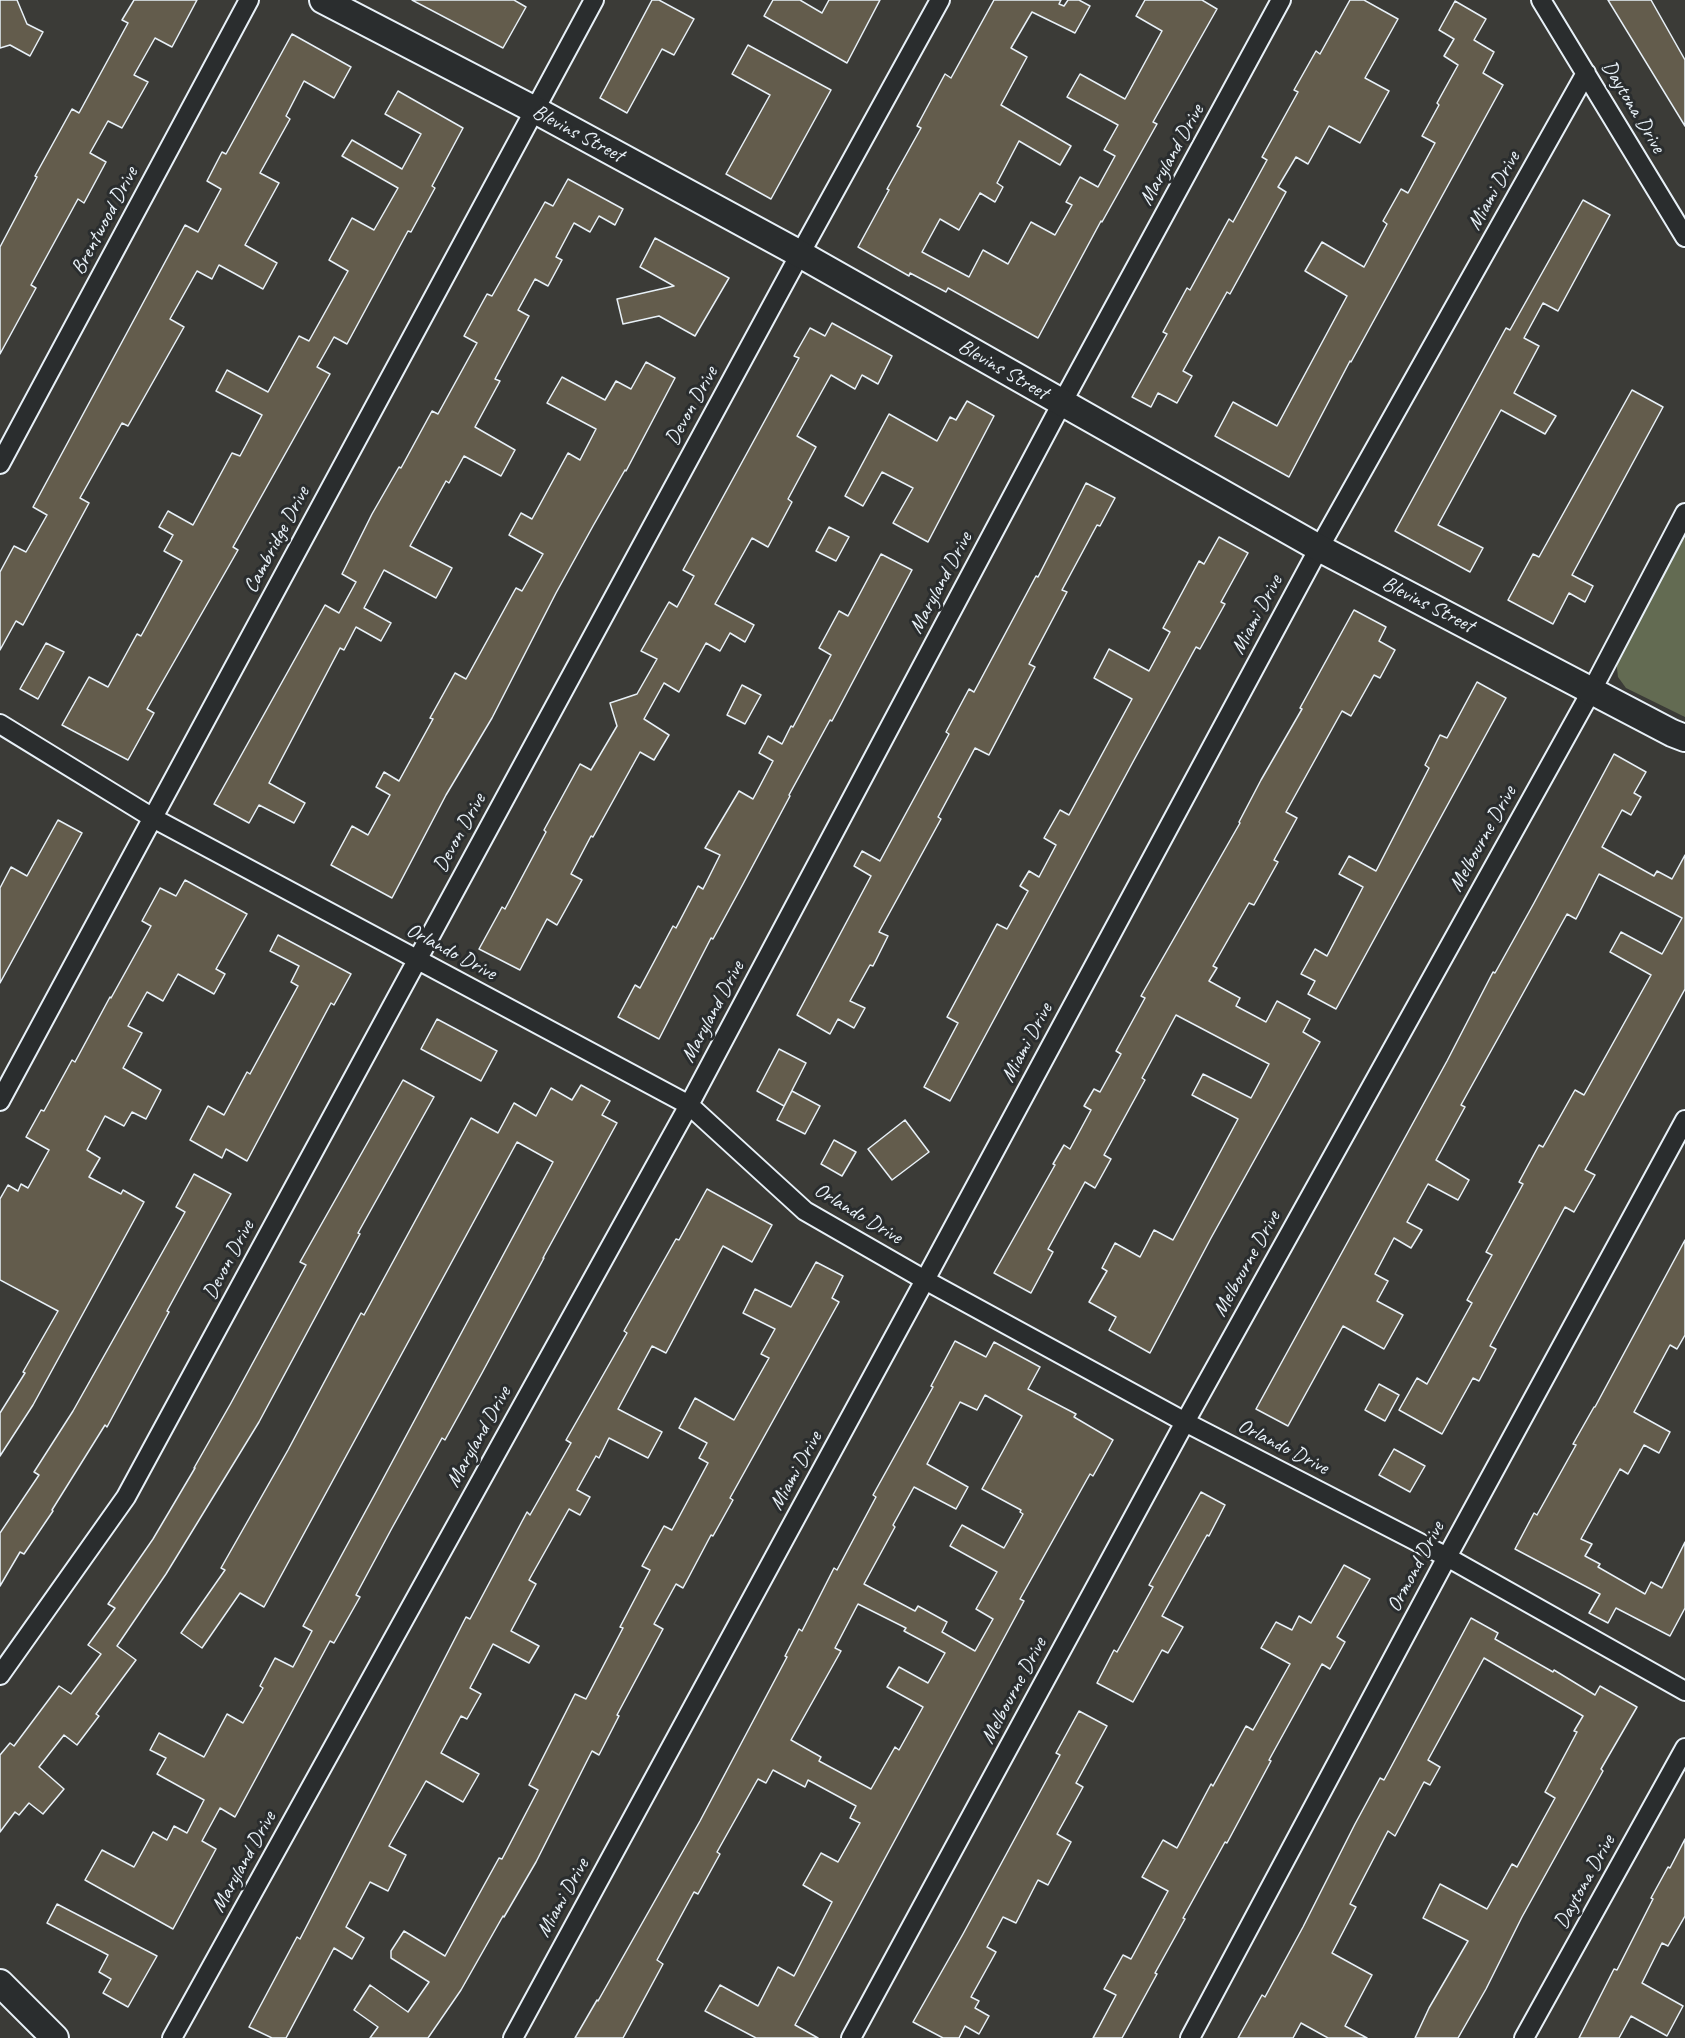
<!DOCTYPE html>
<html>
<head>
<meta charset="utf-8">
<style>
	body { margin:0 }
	canvas { display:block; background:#3b3b37 }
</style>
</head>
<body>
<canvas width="1685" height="2038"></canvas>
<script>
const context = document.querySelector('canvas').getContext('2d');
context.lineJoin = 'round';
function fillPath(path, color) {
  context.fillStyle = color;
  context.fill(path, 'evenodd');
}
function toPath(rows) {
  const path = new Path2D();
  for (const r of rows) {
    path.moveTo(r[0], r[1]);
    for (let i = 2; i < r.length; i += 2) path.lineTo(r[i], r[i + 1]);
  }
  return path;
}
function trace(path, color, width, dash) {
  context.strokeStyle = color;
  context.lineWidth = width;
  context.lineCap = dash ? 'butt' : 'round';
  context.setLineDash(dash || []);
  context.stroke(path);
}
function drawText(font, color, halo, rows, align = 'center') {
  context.font = font + ' Caveat,sans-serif';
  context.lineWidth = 6;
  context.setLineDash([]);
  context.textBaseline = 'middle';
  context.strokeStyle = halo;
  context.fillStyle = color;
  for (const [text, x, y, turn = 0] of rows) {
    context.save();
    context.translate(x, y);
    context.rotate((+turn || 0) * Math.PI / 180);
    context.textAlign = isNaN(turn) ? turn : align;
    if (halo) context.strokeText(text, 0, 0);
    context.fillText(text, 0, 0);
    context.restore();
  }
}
fillPath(toPath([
	[1685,532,1685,717,1626,688,1618,677,1616,659]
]), '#636b52');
const building = toPath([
	[0,0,17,0,27,24,43,32,30,56,10,45,0,48,0,0],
	[134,0,197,0,172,47,155,38,134,75,148,82,122,128,108,121,90,153,106,162,84,203,78,199,31,285,36,288,0,354,0,247,37,177,35,176,72,109,79,113,128,23,122,20,134,0],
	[412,0,514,0,526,7,503,48,412,0],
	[652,0,659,0,694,19,674,55,662,49,627,113,600,98,652,0],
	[773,0,800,0,822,13,829,0,880,0,847,63,764,16,773,0],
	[994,0,1061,0,1059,4,1064,6,1068,0,1079,0,1090,6,1075,33,1032,12,1011,48,1027,57,1001,105,1071,146,1060,165,1019,141,997,183,1003,187,995,202,980,193,959,230,940,219,922,252,969,277,983,250,1008,264,1031,222,1055,235,1072,205,1066,202,1080,177,1098,187,1115,156,1104,150,1118,125,1067,97,1080,74,1125,99,1162,31,1136,16,1145,0,1202,0,1217,9,1153,122,1157,124,1102,222,1101,221,1038,338,948,288,946,292,910,273,909,276,858,247,889,190,887,189,921,128,917,126,945,74,951,78,994,0],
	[1350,0,1364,0,1398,19,1365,78,1389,91,1360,143,1329,126,1308,164,1296,157,1278,187,1286,192,1230,294,1227,292,1183,371,1192,376,1177,403,1158,393,1151,407,1132,397,1167,334,1163,332,1187,288,1190,290,1229,219,1233,222,1267,160,1262,157,1298,92,1294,90,1316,51,1320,54,1350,0],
	[1608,0,1651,0,1685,60,1685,126,1608,0],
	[1455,1,1486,19,1474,40,1494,52,1483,73,1503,85,1351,362,1350,361,1289,477,1215,436,1233,402,1277,426,1347,296,1305,271,1322,242,1364,267,1387,224,1383,221,1401,189,1408,193,1435,143,1422,136,1439,105,1437,103,1458,65,1444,56,1454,39,1439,30,1455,1],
	[292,34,351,67,334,98,304,81,286,116,290,119,260,173,279,183,245,245,277,263,263,289,219,265,212,279,197,271,170,319,184,327,128,426,122,423,80,498,89,503,23,625,16,621,0,650,0,572,14,546,26,552,47,515,33,507,185,225,198,232,221,189,207,181,222,152,226,154,292,34],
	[748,45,831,90,771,199,726,174,770,95,732,74,748,45],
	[398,91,463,128,432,186,435,188,411,232,408,231,347,344,334,337,317,367,330,374,233,547,238,550,147,709,154,713,128,760,62,725,89,677,108,687,137,634,141,636,182,561,164,551,173,535,159,527,168,511,193,525,232,453,240,456,262,415,216,391,227,370,268,392,299,336,309,341,348,271,329,260,352,218,374,230,398,188,342,156,352,140,402,169,421,134,385,114,398,91],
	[568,179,623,209,615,225,599,216,590,232,574,223,556,257,562,260,548,286,535,279,518,310,529,316,495,379,500,381,475,427,515,450,501,476,464,456,449,483,446,481,410,546,452,568,436,598,384,570,364,608,391,623,381,641,356,627,344,650,340,648,269,783,305,803,294,823,259,805,249,823,214,804,325,605,339,613,356,582,342,574,372,514,399,467,401,468,432,411,438,414,477,343,464,336,487,294,492,296,545,202,553,206,568,179],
	[1583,200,1610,215,1558,311,1543,303,1524,338,1539,346,1514,393,1556,416,1545,434,1501,410,1438,525,1483,548,1470,572,1395,531,1506,328,1510,330,1583,200],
	[655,238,729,278,695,336,659,316,623,324,617,299,674,286,640,267,655,238],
	[832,323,892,356,878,384,862,375,855,389,831,375,797,436,816,447,788,499,792,502,768,547,752,538,715,604,754,625,745,642,730,633,720,651,706,643,679,692,664,683,644,719,669,735,654,760,640,752,593,837,591,836,571,874,582,880,557,925,547,919,520,970,479,949,502,907,505,909,546,832,544,830,580,764,591,770,617,726,610,703,637,694,657,659,641,651,669,602,677,607,694,576,683,570,799,358,794,356,810,328,825,336,832,323],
	[646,362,675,378,626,471,625,470,593,526,556,593,492,718,446,795,392,898,331,865,352,826,368,835,390,795,376,787,384,772,399,781,433,719,430,718,455,673,466,679,516,588,522,591,543,554,509,535,521,513,532,519,568,453,580,460,596,429,547,403,562,377,605,400,616,381,631,389,646,362],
	[1632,390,1663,407,1572,575,1593,586,1585,602,1569,593,1553,624,1508,600,1533,554,1539,557,1632,390],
	[967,401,994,416,928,542,893,523,913,488,882,472,863,506,845,496,889,414,937,441,950,417,956,420,967,401],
	[1086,483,1115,498,1100,526,1097,525,1062,590,1067,592,1029,664,1035,667,989,755,975,748,938,817,941,819,879,932,888,936,873,966,870,965,850,1001,865,1008,854,1028,838,1019,830,1034,797,1015,871,876,854,866,862,851,880,861,949,734,946,732,969,689,974,692,1036,576,1038,577,1086,483],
	[829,527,849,537,836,561,816,551,829,527],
	[1219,537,1248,553,1221,602,1225,604,1200,649,1196,647,1134,760,950,1101,924,1087,958,1023,947,1017,997,924,1007,929,1028,891,1020,886,1029,871,1039,877,1056,845,1044,838,1060,810,1069,815,1132,699,1094,678,1109,649,1149,671,1170,632,1163,628,1199,561,1204,564,1219,537],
	[881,554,912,570,832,721,830,720,789,795,790,796,743,884,713,939,711,938,659,1039,618,1017,635,985,640,988,673,926,676,928,698,886,703,889,720,855,705,848,739,791,753,799,773,761,759,753,768,736,782,744,791,726,793,727,831,655,819,648,839,611,848,616,881,554],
	[1354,610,1386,627,1379,641,1395,650,1380,678,1374,675,1351,716,1342,711,1286,812,1297,818,1274,860,1278,862,1254,905,1249,903,1213,966,1217,968,1209,981,1240,998,1236,1006,1266,1022,1277,1001,1310,1019,1303,1032,1320,1042,1211,1238,1150,1353,1109,1330,1116,1317,1089,1302,1107,1271,1102,1268,1115,1243,1140,1257,1154,1230,1173,1240,1238,1119,1192,1095,1203,1074,1251,1098,1269,1064,1176,1015,1142,1078,1145,1080,1104,1155,1111,1159,1095,1188,1085,1182,1048,1249,1053,1252,1031,1293,994,1273,1055,1165,1053,1164,1064,1145,1070,1149,1091,1110,1084,1106,1094,1089,1100,1092,1121,1054,1116,1051,1145,998,1141,996,1240,823,1239,822,1261,780,1302,709,1300,708,1354,610],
	[46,643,64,652,38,699,20,689,46,643],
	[1477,682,1506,698,1336,1009,1308,994,1315,981,1301,974,1315,949,1327,956,1363,887,1339,874,1349,856,1376,871,1429,768,1425,765,1440,735,1447,738,1477,682],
	[742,685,761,695,745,724,727,715,742,685],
	[1614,754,1646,772,1634,793,1641,797,1631,815,1622,810,1602,847,1654,876,1657,871,1672,879,1685,855,1685,989,1585,1170,1595,1175,1574,1212,1565,1207,1490,1346,1496,1349,1479,1381,1473,1378,1442,1434,1399,1410,1417,1378,1427,1384,1472,1303,1467,1300,1492,1255,1486,1252,1523,1184,1519,1182,1539,1145,1543,1147,1575,1090,1584,1095,1651,975,1610,952,1621,932,1662,954,1682,918,1599,874,1576,919,1567,914,1461,1105,1465,1107,1436,1160,1469,1180,1458,1200,1428,1184,1407,1222,1422,1230,1411,1248,1394,1238,1375,1274,1388,1281,1377,1301,1403,1315,1384,1349,1343,1326,1288,1426,1256,1409,1447,1061,1493,972,1495,973,1534,903,1614,754],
	[58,820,82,833,0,983,0,888,11,867,27,876,58,820],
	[185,880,247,914,216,969,225,974,214,994,178,974,163,1001,147,992,128,1026,142,1033,123,1068,161,1090,146,1119,132,1112,124,1126,105,1116,87,1150,100,1158,89,1177,121,1194,123,1190,144,1202,33,1405,0,1456,0,1413,25,1373,23,1372,58,1311,0,1280,0,1199,8,1185,18,1191,21,1184,28,1188,49,1150,26,1137,41,1110,44,1111,72,1060,75,1062,110,997,111,998,151,926,142,921,160,888,176,896,185,880],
	[278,935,351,974,334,1005,331,1003,247,1161,226,1149,222,1158,190,1140,208,1106,224,1115,247,1072,250,1074,298,986,291,982,299,966,270,951,278,935],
	[437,1019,497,1051,481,1081,421,1049,437,1019],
	[779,1049,806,1063,784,1106,757,1091,779,1049],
	[403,1080,434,1097,358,1233,360,1234,259,1422,166,1574,117,1646,136,1660,96,1714,99,1716,77,1745,64,1735,39,1767,64,1789,43,1814,29,1803,19,1815,15,1812,0,1832,0,1755,10,1743,14,1746,59,1686,71,1694,101,1654,88,1645,115,1608,108,1604,153,1539,195,1468,194,1468,231,1403,306,1265,300,1262,403,1080],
	[581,1085,610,1101,602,1115,617,1123,543,1258,544,1258,482,1373,445,1440,442,1438,392,1528,356,1595,360,1597,334,1643,330,1641,235,1817,220,1808,202,1841,216,1849,173,1929,85,1880,102,1850,134,1867,153,1832,167,1840,174,1826,187,1833,204,1800,157,1774,166,1758,150,1750,159,1733,204,1757,227,1714,243,1723,263,1688,260,1686,275,1658,293,1667,312,1631,303,1626,376,1492,553,1162,517,1142,264,1607,240,1593,202,1648,181,1633,225,1570,221,1568,288,1450,361,1313,364,1315,471,1118,498,1133,514,1103,536,1116,551,1088,572,1100,581,1085],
	[792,1091,820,1106,805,1134,777,1120,792,1091],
	[905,1120,929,1152,892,1180,868,1149,905,1120],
	[834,1140,856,1152,842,1176,821,1164,834,1140],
	[194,1174,231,1194,167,1311,169,1312,107,1427,105,1425,52,1510,53,1511,24,1554,20,1552,0,1586,0,1533,39,1475,34,1472,73,1411,185,1212,176,1207,194,1174],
	[707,1189,772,1225,752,1262,723,1246,666,1353,652,1346,618,1409,662,1432,648,1458,609,1438,599,1458,596,1456,577,1490,590,1497,580,1515,569,1509,529,1580,536,1584,511,1631,539,1646,529,1663,493,1644,470,1688,481,1694,467,1719,461,1716,441,1753,479,1774,463,1802,426,1781,389,1846,406,1855,388,1891,370,1882,346,1927,364,1938,352,1959,334,1948,286,2038,272,2038,249,2027,297,1937,300,1939,466,1617,470,1619,527,1512,530,1515,571,1443,566,1440,627,1333,624,1331,676,1239,679,1240,707,1189],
	[1685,1240,1685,1335,1677,1349,1670,1345,1634,1412,1670,1432,1659,1453,1644,1445,1628,1474,1620,1469,1581,1539,1592,1544,1585,1556,1600,1564,1598,1567,1645,1594,1651,1582,1662,1588,1685,1542,1685,1608,1670,1636,1616,1608,1608,1623,1589,1613,1600,1594,1515,1549,1534,1513,1537,1515,1576,1445,1573,1444,1594,1407,1595,1407,1685,1240],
	[816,1262,843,1276,832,1298,839,1302,730,1498,733,1500,713,1536,711,1535,683,1588,676,1584,654,1624,663,1629,617,1715,619,1716,599,1755,592,1751,536,1862,504,1917,503,1916,461,1990,428,2038,370,2038,378,2027,354,2010,370,1985,408,2012,429,1982,391,1958,391,1951,404,1931,445,1956,499,1858,502,1859,538,1790,529,1785,575,1694,586,1699,623,1628,620,1627,650,1570,642,1566,664,1526,672,1530,708,1463,699,1458,707,1443,679,1428,695,1398,734,1420,769,1358,761,1354,775,1329,743,1313,755,1289,791,1307,816,1262],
	[955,1341,986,1357,994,1342,1040,1367,1028,1389,1076,1414,1074,1417,1113,1440,1093,1476,1090,1474,1020,1599,1024,1601,795,2025,818,2038,756,2038,705,2011,720,1985,758,2006,778,1967,794,1976,832,1902,803,1885,821,1853,838,1862,860,1823,850,1818,856,1806,808,1780,805,1787,773,1770,766,1783,758,1779,717,1852,720,1854,698,1894,694,1892,657,1960,663,1964,623,2038,575,2038,597,2000,598,2001,700,1821,787,1657,785,1656,799,1629,802,1631,834,1568,837,1570,876,1497,873,1495,933,1387,931,1386,955,1341],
	[985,1395,1022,1416,982,1489,1021,1510,1020,1512,1023,1514,1004,1548,962,1525,950,1546,997,1572,976,1609,993,1619,975,1651,942,1632,947,1622,918,1606,915,1611,864,1584,895,1527,893,1525,914,1487,956,1509,968,1487,927,1464,960,1402,977,1410,985,1395],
	[858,1604,906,1628,904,1631,945,1653,928,1683,899,1667,887,1687,923,1707,899,1750,895,1747,871,1789,819,1761,821,1757,791,1740,841,1651,835,1648,858,1604],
	[1379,1384,1399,1395,1385,1421,1365,1410,1379,1384],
	[1394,1449,1425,1466,1410,1492,1379,1475,1394,1449],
	[1201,1492,1225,1505,1209,1536,1207,1535,1162,1616,1183,1627,1168,1653,1162,1650,1133,1702,1097,1683,1114,1650,1117,1652,1153,1587,1149,1585,1201,1492],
	[1344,1565,1370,1579,1337,1637,1345,1642,1330,1669,1322,1664,1269,1760,1271,1761,1227,1843,1225,1842,1183,1918,1185,1919,1155,1973,1157,1974,1122,2038,1093,2038,1116,1995,1104,1989,1123,1955,1131,1959,1168,1891,1142,1877,1163,1840,1177,1848,1211,1784,1213,1786,1246,1726,1253,1730,1290,1664,1261,1648,1276,1622,1292,1630,1299,1616,1311,1623,1344,1565],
	[1471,1618,1498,1633,1495,1639,1553,1672,1554,1670,1595,1695,1600,1686,1637,1707,1601,1769,1603,1771,1522,1917,1486,1989,1458,2038,1415,2038,1429,2008,1468,1941,1423,1918,1440,1884,1487,1909,1512,1864,1517,1867,1555,1798,1545,1792,1577,1732,1574,1731,1583,1716,1484,1658,1428,1760,1440,1767,1430,1785,1424,1782,1395,1836,1388,1831,1350,1904,1356,1907,1332,1953,1372,1975,1345,2026,1367,2038,1328,2038,1301,2023,1293,2038,1238,2038,1262,1995,1265,1997,1303,1927,1355,1824,1380,1778,1384,1780,1471,1618],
	[1079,1711,1107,1726,1076,1783,1083,1787,1057,1834,1071,1842,1048,1885,1038,1880,1016,1923,1003,1917,987,1947,996,1952,971,1997,979,2001,975,2008,989,2016,979,2034,965,2026,959,2038,943,2038,913,2022,963,1934,1060,1755,1056,1753,1079,1711],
	[1685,1839,1685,1916,1668,1946,1662,1943,1642,1983,1683,2006,1667,2036,1631,2016,1619,2038,1579,2038,1614,1969,1617,1970,1653,1899,1651,1898,1668,1867,1670,1868,1685,1839],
	[57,1904,157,1956,128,2007,103,1993,111,1979,99,1972,108,1955,47,1923,57,1904]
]);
fillPath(building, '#635c4c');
trace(building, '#e8f1f8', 1.5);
const street = toPath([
	[1541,0,1685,237],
	[0,464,249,0],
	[0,724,153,818,689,1105,805,1211,925,1280,1185,1422,1447,1557,1685,1691],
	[0,1101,594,0],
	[0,1675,126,1497,800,254,940,0],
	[172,2038,689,1105,1062,403,1281,0],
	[513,2038,925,1280,1319,548,1586,73],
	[851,2038,1185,1422,1592,690,1685,513],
	[1190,2038,1447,1557,1685,1120],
	[1524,2038,1685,1748]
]);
const secondary = toPath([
	[323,0,535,110,800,254,1319,548,1672,733,1685,738],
	[0,1983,55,2038]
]);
trace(street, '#e8f1f8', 22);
trace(secondary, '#e8f1f8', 30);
trace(street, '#2a2d2e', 18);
trace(secondary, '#2a2d2e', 26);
drawText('21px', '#e8f1f8', '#2a2d2e', [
	["Daytona Drive",1633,107,59],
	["Blevins Street",578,134,28],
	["Maryland Drive",1172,155,-61],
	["Miami Drive",1494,191,-61],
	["Brentwood Drive",105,221,-62],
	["Blevins Street",1003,370,30],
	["Devon Drive",692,406,-61],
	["Cambridge Drive",277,540,-62],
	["Maryland Drive",941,583,-62],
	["Blevins Street",1428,605,27],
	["Miami Drive",1257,615,-62],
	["Devon Drive",460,833,-61],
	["Melbourne Drive",1483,839,-61],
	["Orlando Drive",451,952,28],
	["Maryland Drive",713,1012,-62],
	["Miami Drive",1027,1043,-62],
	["Orlando Drive",858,1214,31],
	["Devon Drive",229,1260,-62],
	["Melbourne Drive",1247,1264,-61],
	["Maryland Drive",479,1437,-61],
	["Orlando Drive",1283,1447,27],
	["Miami Drive",796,1471,-61],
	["Ormond Drive",1416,1567,-62],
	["Melbourne Drive",1014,1691,-62],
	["Maryland Drive",244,1862,-61],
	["Daytona Drive",1585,1882,-61],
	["Miami Drive",563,1898,-61]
]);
</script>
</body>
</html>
